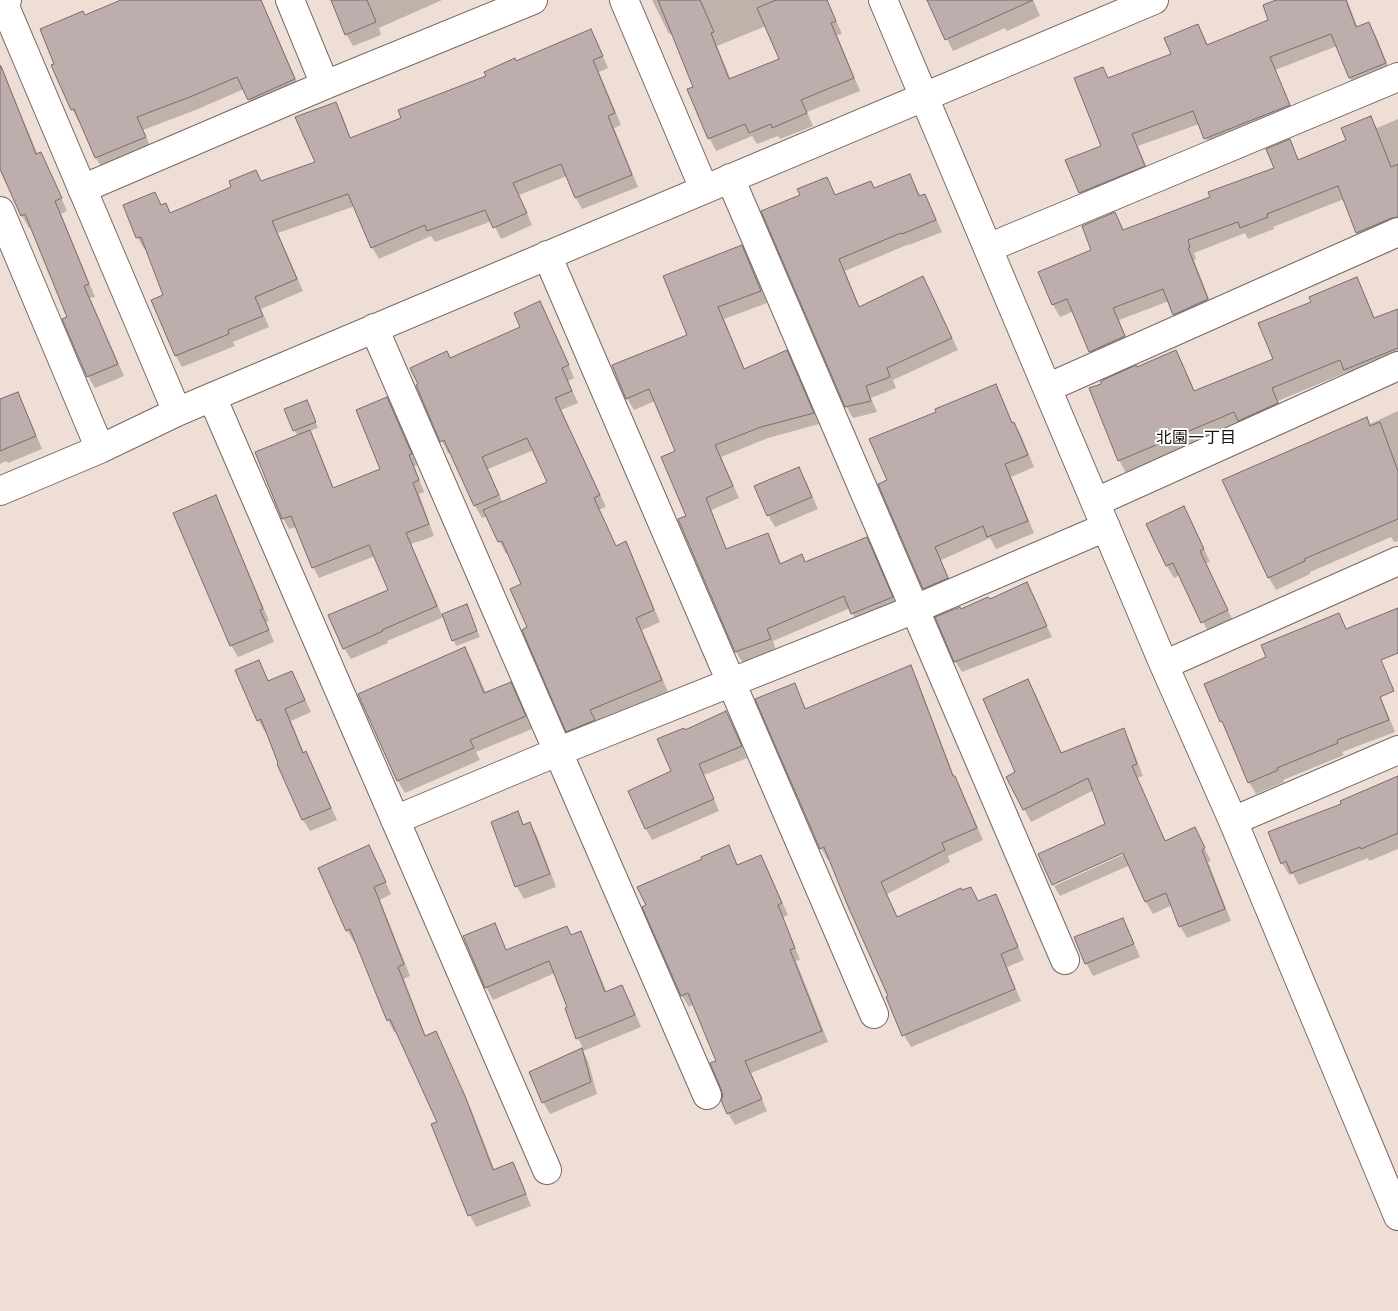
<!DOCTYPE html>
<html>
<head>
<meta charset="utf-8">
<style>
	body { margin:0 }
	canvas { display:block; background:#eeded6 }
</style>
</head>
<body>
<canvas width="1398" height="1311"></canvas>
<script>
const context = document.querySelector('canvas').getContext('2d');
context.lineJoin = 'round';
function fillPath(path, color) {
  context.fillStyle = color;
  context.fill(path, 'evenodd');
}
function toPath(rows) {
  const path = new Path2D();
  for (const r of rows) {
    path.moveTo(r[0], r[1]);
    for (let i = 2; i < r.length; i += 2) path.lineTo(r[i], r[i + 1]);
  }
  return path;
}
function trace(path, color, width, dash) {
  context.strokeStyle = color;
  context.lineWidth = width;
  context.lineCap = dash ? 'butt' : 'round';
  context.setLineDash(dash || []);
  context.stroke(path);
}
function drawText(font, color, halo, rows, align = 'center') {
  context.font = font + ' Poppins,"Noto Sans JP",sans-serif';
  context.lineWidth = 4;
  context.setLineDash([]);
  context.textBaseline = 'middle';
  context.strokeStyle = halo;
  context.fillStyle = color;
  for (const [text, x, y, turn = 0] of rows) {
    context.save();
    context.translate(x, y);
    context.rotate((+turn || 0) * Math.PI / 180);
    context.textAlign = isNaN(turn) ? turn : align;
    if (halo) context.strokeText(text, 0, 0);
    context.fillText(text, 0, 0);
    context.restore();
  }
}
fillPath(toPath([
	[124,0,242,0,262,6,269,18,301,91,256,111,244,89,198,109,143,130,152,150,103,170,96,158,80,121,79,122,72,109,85,16],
	[332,0,442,0,379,28,381,35,353,46,346,34],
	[652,0,827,0,842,34,837,35,860,91,807,112,813,126,780,139,778,136,757,144,752,136,716,151,710,139,689,90,695,88,673,33,669,34],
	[766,26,781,60,731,80,717,46],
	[928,0,1033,0,1040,16,1007,31,1005,28,953,51],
	[1279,0,1347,0,1358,28,1369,23,1376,36,1392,76,1357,90,1350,78,1337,46,1275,70,1296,118,1213,151,1199,124,1138,146,1151,178,1087,205,1080,192,1066,161,1103,146,1102,68,1109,79,1172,54,1198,25,1208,46,1270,21],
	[591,31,597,42,608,68,599,72,621,125,614,128,638,187,582,209,576,198,567,176,519,195,532,225,501,239,492,221,435,242,431,236,379,259,372,247,355,206,278,233,303,291,261,309,269,327,233,342,235,346,182,367,176,356,153,300,165,295,147,248,144,249,138,238,124,206,155,194,162,206,165,204,170,214,317,163,335,103,342,115,351,139,402,118,516,62],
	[0,64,38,155,47,166,67,211,61,214,95,297,90,298,124,376,95,388,88,376,68,317,31,227,29,228,22,216,0,166],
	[1371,118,1377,128,1398,119,1398,227,1364,245,1357,233,1344,199,1273,227,1274,229,1248,239,1245,233,1194,253,1196,259,1194,260,1214,312,1181,326,1174,314,1169,301,1119,320,1131,349,1097,364,1090,352,1074,311,1060,317,1053,305,1040,273,1093,251,1115,213,1124,231,1212,198,1276,168,1289,141,1300,161,1348,141],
	[910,176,921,197,925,196,931,207,942,232,909,245,909,244,845,271,860,308,923,278,958,350,893,380,896,388,871,398,877,412,853,418,846,406,801,195,826,179,836,196,874,190],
	[741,247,748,258,767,303,724,319,745,370,786,352,793,363,819,424,768,438,721,457,739,498,711,510,727,550,767,535,774,546,781,564,805,563,866,539,873,550,898,609,858,625,850,608,773,641,776,650,743,663,736,652,680,519,687,516,677,451,655,401,634,410,627,398,689,335],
	[1356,279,1363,291,1375,319,1398,310,1398,363,1352,382,1347,372,1278,401,1284,415,1241,424,1126,473,1119,460,1137,368,1176,351,1183,364,1195,392,1274,360,1313,303],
	[540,303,547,315,574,378,568,381,578,403,561,410,606,507,599,510,616,547,625,543,632,555,660,622,642,630,668,692,596,722,574,743,567,731,529,628,523,585,508,552,506,554,487,516,482,518,475,506,451,452,448,453,442,441,450,359,522,327],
	[534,450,548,483,503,503,488,469],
	[995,386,1002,398,1013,424,1014,423,1021,435,1034,467,1011,477,1034,533,996,549,990,538,941,560,954,590,931,600,924,588,888,480,937,412],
	[17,394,24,406,42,449,8,463,6,461,0,464,0,401],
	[386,399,393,410,417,465,414,466,424,492,419,494,434,536,411,544,442,615,466,606,480,637,456,646,444,617,387,641,388,643,351,659,344,648,390,590,375,556,319,578,313,567,296,527,289,529,283,518,298,436,294,430,307,402,318,428,309,431,316,443,334,489,381,469],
	[1398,411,1398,541,1394,542,1391,537,1310,572,1310,574,1276,590,1269,578,1367,418,1370,424],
	[799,469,806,481,818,509,775,527,768,515],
	[216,497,222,509,269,621,266,622,274,642,238,657,231,645],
	[1184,508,1191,520,1210,562,1206,563,1234,623,1209,634,1180,575,1174,578,1167,566,1148,525],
	[1027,584,1052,637,962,672,955,661,961,611,989,601],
	[1339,615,1347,630,1358,640,1395,732,1342,752,1344,755,1283,780,1284,782,1256,794,1249,782,1229,733,1221,721,1267,658],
	[465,649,472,661,486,693,510,683,517,696,532,729,476,752,480,760,405,793,398,781,360,695],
	[258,662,269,682,292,672,298,684,311,712,291,721,304,753,306,753,312,764,337,820,310,831,303,820,279,764,267,731,265,732,258,720,237,671],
	[910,667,917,679,955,779,961,789,983,840,948,856,950,862,887,894,898,918,979,902,995,895,1002,907,1024,960,1007,967,1021,1001,911,1047,904,1035,890,997,830,859,828,860,821,848,794,685,807,710],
	[1028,681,1035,693,1062,754,1123,730,1130,742,1143,776,1137,778,1166,842,1195,829,1211,861,1208,862,1231,921,1187,938,1180,926,1172,905,1153,914,1146,902,1130,865,1060,896,1054,886,1129,852,1107,824,1094,790,1031,822,1008,778,1017,773],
	[726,713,732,724,747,758,704,775,719,811,652,840,646,829,673,772,684,731],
	[1398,777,1398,849,1369,861,1368,858,1299,885,1293,874,1289,875,1282,863,1342,804],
	[517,813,524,825,530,824,537,836,556,887,524,899,517,887,492,822],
	[728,847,738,866,761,856,767,868,788,915,783,917,800,960,796,961,828,1042,751,1073,767,1111,735,1125,728,1113,724,1096,718,1062,694,1004,689,1007,682,996,644,907,703,860],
	[375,858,391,894,380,900,410,976,404,979,426,1037,442,1045,471,1109,495,1171,513,1164,519,1175,531,1206,476,1227,470,1215,438,1123,397,1031,394,1032,388,1020,356,941,354,942,347,930,319,868],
	[1122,919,1129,931,1140,957,1093,976,1086,963],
	[494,924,507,951,572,936,580,933,587,945,607,993,622,986,629,999,641,1027,583,1051,588,1061,597,1094,550,1114,543,1102,530,1072,583,1048,578,1038,569,1008,555,973,493,1000,486,987]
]), '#0003');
const building = toPath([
	[121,0,261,0,295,79,248,100,237,77,190,97,137,117,146,137,95,158,74,109,71,110,51,65,54,64,40,29,83,11,85,15,121,0],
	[331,0,367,0,376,22,345,35,331,0],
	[658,0,700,0,714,32,711,33,729,79,779,59,757,8,776,0,827,0,836,21,831,23,854,78,801,100,807,113,772,128,771,124,749,133,745,124,708,139,687,89,693,87,658,0],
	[927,0,1033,0,945,40,927,0],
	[1276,0,1346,0,1356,27,1369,22,1386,63,1349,78,1331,34,1270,57,1290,105,1204,139,1193,111,1132,134,1145,166,1079,193,1065,160,1101,146,1074,78,1103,67,1108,78,1171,54,1164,38,1198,24,1207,45,1268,20,1263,5,1276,0],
	[591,29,603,56,593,60,615,113,608,116,632,175,575,198,561,164,513,183,527,213,493,228,485,210,427,231,425,225,371,248,348,194,272,221,297,279,255,297,263,316,228,330,229,334,175,356,151,300,163,295,141,237,136,238,123,205,155,192,161,205,166,203,170,213,231,187,229,181,256,170,261,181,315,162,295,117,336,102,350,138,401,118,398,110,486,76,484,72,515,58,516,61,591,29],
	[0,66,1,66,36,154,41,152,62,198,55,201,89,284,84,286,118,364,87,377,62,319,67,317,25,214,21,216,0,169,0,66],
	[1371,116,1391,167,1398,164,1398,217,1392,218,1356,233,1338,186,1267,214,1268,217,1240,228,1238,222,1188,240,1190,247,1188,248,1208,299,1173,315,1163,289,1113,308,1125,336,1089,352,1067,299,1052,305,1038,272,1091,250,1082,226,1115,212,1123,230,1210,197,1208,192,1274,168,1266,149,1290,139,1298,160,1346,140,1341,128,1371,116],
	[910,174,919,196,925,194,936,220,902,234,901,233,839,259,859,307,923,276,952,338,887,368,890,377,866,386,871,401,845,407,761,211,800,195,797,189,827,177,835,195,871,181,874,188,910,174],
	[742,245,761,291,718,307,744,369,787,350,814,413,761,427,715,445,733,486,706,498,726,549,768,533,780,564,802,554,805,562,867,537,893,597,851,614,844,596,767,629,771,639,735,652,678,519,686,516,661,457,675,451,649,389,626,399,612,365,687,335,663,276,742,245],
	[1357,277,1374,318,1398,309,1398,348,1344,370,1340,360,1272,388,1278,403,1238,421,1234,412,1118,461,1089,388,1101,384,1101,381,1136,365,1137,367,1176,350,1194,391,1273,359,1258,323,1311,302,1309,297,1357,277],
	[540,301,569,365,562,368,572,391,555,398,600,495,594,498,616,546,626,541,654,610,636,618,662,680,590,710,595,720,566,732,522,630,527,627,510,589,521,584,502,541,498,542,483,510,547,482,527,438,482,457,499,495,474,506,444,440,440,442,416,385,418,384,410,368,447,351,450,358,520,327,514,313,540,301],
	[996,384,1012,423,1014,422,1028,455,1005,464,1028,521,987,537,983,526,935,547,948,578,923,589,878,484,887,480,869,439,936,412,935,409,996,384],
	[18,392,36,436,0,451,0,399,18,392],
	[387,397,412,454,409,455,419,480,413,483,429,524,406,533,437,606,382,630,383,631,343,649,328,615,388,590,369,545,312,568,291,516,282,519,255,452,310,430,333,488,380,469,356,410,387,397],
	[307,400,316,422,293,431,284,409,307,400],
	[1367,417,1370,426,1380,422,1398,471,1398,519,1304,559,1305,561,1268,578,1222,480,1367,417],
	[799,467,812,497,767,516,754,486,799,467],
	[216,495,263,609,260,610,269,630,230,646,173,513,216,495],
	[1184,506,1204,549,1200,551,1228,610,1201,623,1173,563,1166,566,1146,524,1184,506],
	[1027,582,1047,626,954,662,935,617,960,607,961,609,988,597,990,599,1027,582],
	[467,604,477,631,452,641,442,614,467,604],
	[1398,608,1398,653,1381,660,1394,691,1380,697,1389,720,1337,740,1338,743,1277,768,1278,770,1248,783,1222,721,1220,722,1204,684,1266,657,1261,645,1339,613,1346,629,1398,608],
	[465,647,484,693,511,682,526,716,470,740,474,748,397,781,358,694,465,647],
	[259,660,268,681,292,671,305,700,285,709,303,753,306,751,331,808,302,820,277,764,278,763,261,719,257,721,235,670,259,660],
	[911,665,953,776,955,776,977,828,942,843,945,850,881,882,897,917,961,888,962,890,971,887,978,901,996,894,1018,947,1001,954,1015,989,902,1036,886,997,888,996,847,904,824,847,820,849,755,699,795,683,805,709,911,665],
	[1028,679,1061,753,1124,728,1137,764,1132,766,1165,841,1195,827,1205,848,1202,850,1225,909,1179,927,1166,893,1145,902,1123,853,1052,885,1038,854,1105,824,1088,778,1023,810,1006,777,1015,772,983,699,1028,679],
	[726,711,742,746,699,764,714,799,645,829,628,791,671,771,657,739,684,728,685,730,726,711],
	[1398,776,1398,833,1361,849,1360,847,1291,873,1286,861,1281,864,1268,832,1341,804,1340,801,1398,776],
	[518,811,523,825,530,822,550,874,515,887,491,822,518,811],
	[369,845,386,882,374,887,404,964,398,967,425,1036,436,1031,465,1096,493,1170,513,1162,526,1194,468,1216,431,1124,437,1122,390,1019,387,1021,350,929,346,931,318,868,369,845],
	[729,845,737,865,761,855,782,903,778,905,795,948,790,950,822,1031,745,1061,762,1099,727,1114,721,1100,723,1096,721,1089,710,1063,716,1061,688,993,681,996,642,907,646,905,637,887,702,859,701,857,729,845],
	[1123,918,1134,944,1085,964,1074,937,1123,918],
	[495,923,506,950,567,926,571,935,581,931,605,992,622,985,635,1015,576,1039,565,1008,567,1007,549,961,485,988,463,936,495,923],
	[582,1048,591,1082,542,1103,529,1072,582,1048]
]);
fillPath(building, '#beadad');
trace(building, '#7b6b6b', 1);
const minor = toPath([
	[7,0,3,2,177,412],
	[290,0,325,85],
	[624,0,704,189],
	[883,0,1164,665,1233,821,1398,1216],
	[730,178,1065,960],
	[82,189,325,85,533,0],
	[0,211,100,449],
	[988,248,1398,77],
	[547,255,874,1014],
	[374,328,707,1095],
	[1047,388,1398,232],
	[212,397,547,1170],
	[0,491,100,449,177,412,212,397,1154,0],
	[1096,502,1398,366],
	[1164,665,1398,561],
	[395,820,557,752,915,609,1106,527],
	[1233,821,1398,750]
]);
trace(minor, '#776962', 30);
trace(minor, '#fff', 28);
drawText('16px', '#171210', '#fff', [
	["北園一丁目",1196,439]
]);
</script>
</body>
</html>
